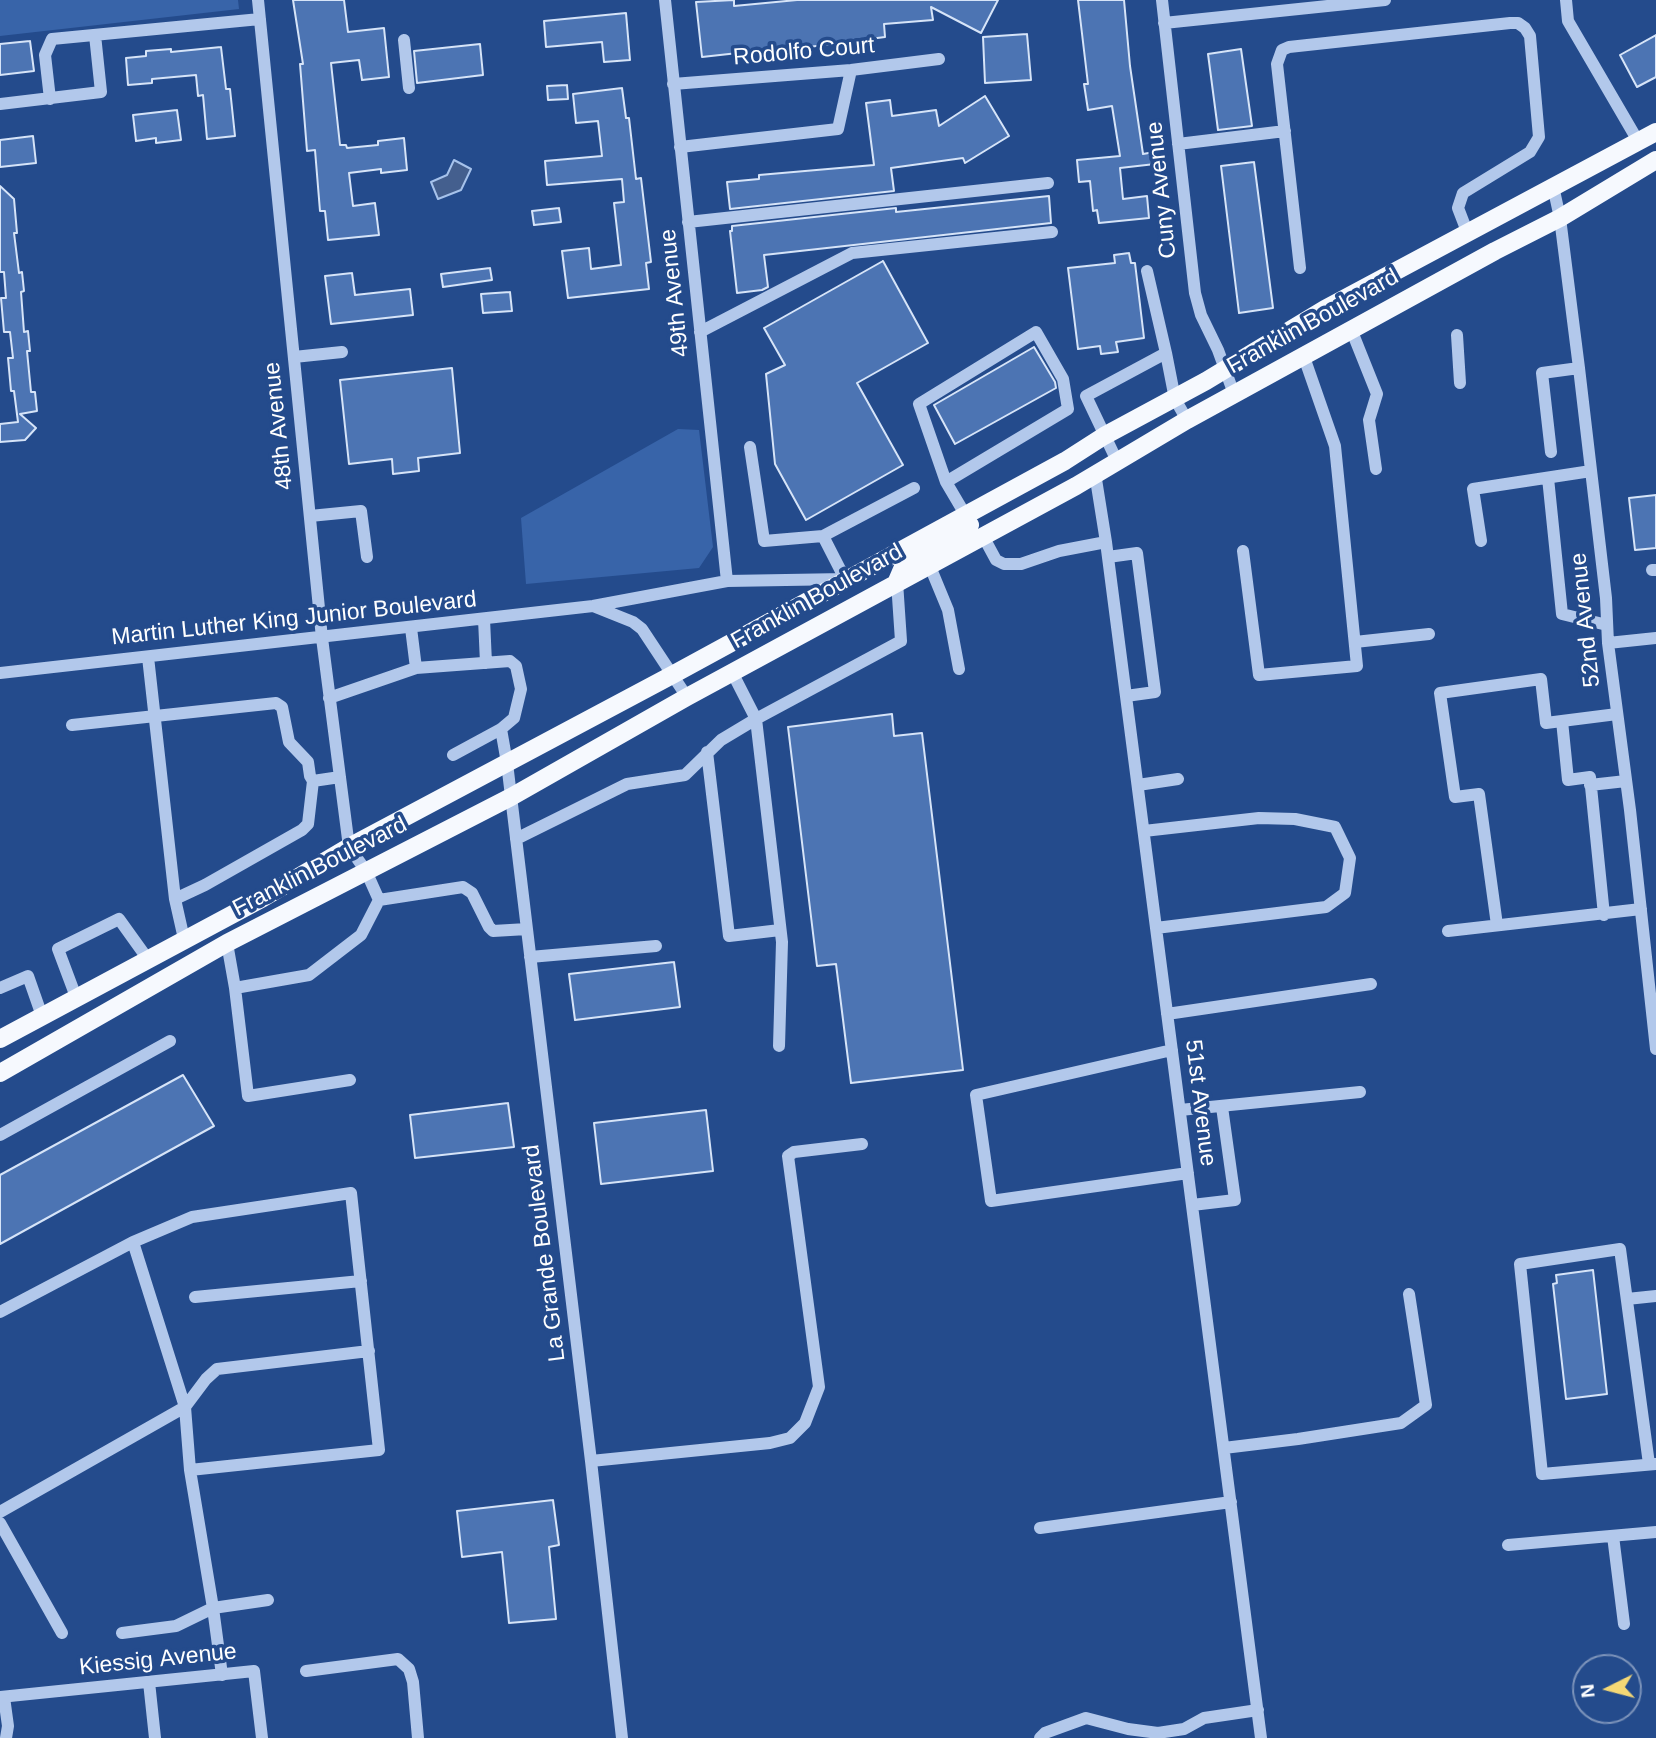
<!DOCTYPE html>
<html>
<head>
<meta charset="utf-8">
<style>
	body { margin:0 }
	#map { position:relative; width:1656px; height:1738px; overflow:hidden; background:#244b8c; font-family:Helvetica,sans-serif }
	canvas { display:block }
	.north { position:absolute; left:1572px; top:1654px; width:70px; height:70px; box-sizing:border-box; background:#244b8c; border:2px solid #7c93ba; border-radius:50%; rotate:264deg; font-size:19px; font-weight:700; line-height:28px; text-align:center; color:#fff }
	.north::after { content:''; display:block; margin:auto; width:24px; height:32px; background:#f5d875; clip-path:polygon(50% 0,100% 100%,50% 72%,0 100%) }
</style>
</head>
<body>
<div id="map">
<canvas width="1656" height="1738"></canvas>
<div class="north">N</div>
</div>
<script>
const context = document.querySelector('canvas').getContext('2d');
context.lineJoin = 'round';
function fillPath(path, color) {
  context.fillStyle = color;
  context.fill(path, 'evenodd');
}
function toPath(rows) {
  const path = new Path2D();
  for (const r of rows) {
    path.moveTo(r[0], r[1]);
    for (let i = 2; i < r.length; i += 2) path.lineTo(r[i], r[i + 1]);
  }
  return path;
}
function trace(path, color, width, dash) {
  context.strokeStyle = color;
  context.lineWidth = width;
  context.lineCap = dash ? 'butt' : 'round';
  context.setLineDash(dash || []);
  context.stroke(path);
}
function drawText(font, color, halo, rows, align = 'center') {
  context.font = font + ' Helvetica,sans-serif';
  context.lineWidth = 7;
  context.setLineDash([]);
  context.textBaseline = 'middle';
  context.strokeStyle = halo;
  context.fillStyle = color;
  for (const [text, x, y, turn = 0] of rows) {
    context.save();
    context.translate(x, y);
    context.rotate((+turn || 0) * Math.PI / 180);
    context.textAlign = isNaN(turn) ? turn : align;
    if (halo) context.strokeText(text, 0, 0);
    context.fillText(text, 0, 0);
    context.restore();
  }
}
fillPath(toPath([
	[0,0,238,0,239,9,0,36],
	[678,429,699,430,713,547,699,568,526,584,521,518]
]), '#3864a9');
const water = toPath([
	[454,160,471,169,461,190,438,199,431,182,447,175,454,160]
]);
fillPath(water, '#445f8e');
trace(water, '#a6c2eb', 2);
const building = toPath([
	[293,0,344,0,348,32,384,28,389,77,362,80,359,60,331,63,340,145,346,145,347,148,378,145,378,141,404,138,407,170,381,173,381,169,349,173,353,206,375,203,379,235,328,240,325,211,320,211,315,150,307,151,300,64,303,64,293,0],
	[734,0,734,6,797,0,998,0,981,33,931,7,933,20,884,24,885,37,801,48,801,46,702,57,696,2,734,0],
	[1078,0,1124,0,1130,66,1143,154,1154,152,1155,164,1120,168,1123,199,1147,196,1149,218,1099,223,1097,210,1093,211,1090,181,1079,182,1077,160,1120,156,1112,106,1088,110,1084,84,1088,84,1078,0],
	[626,13,630,60,604,62,602,42,546,47,544,21,626,13],
	[1027,34,1031,80,985,83,983,37,1027,34],
	[1656,35,1656,77,1637,87,1620,55,1656,35],
	[30,41,34,71,0,75,0,44,30,41],
	[480,44,483,75,417,83,414,51,480,44],
	[221,47,226,89,230,89,235,136,207,139,203,95,198,96,196,75,152,79,152,83,128,85,126,58,146,56,146,51,171,49,171,52,221,47],
	[1241,49,1252,126,1218,130,1208,54,1241,49],
	[567,85,568,99,548,100,547,86,567,85],
	[622,88,626,118,629,118,636,179,641,178,651,262,646,263,649,289,568,298,562,251,589,248,591,269,621,265,614,203,624,202,622,179,547,185,545,161,602,156,598,121,576,123,573,94,622,88],
	[985,96,1009,136,965,163,963,158,891,168,894,191,730,209,727,182,759,179,759,175,874,165,866,103,890,100,892,116,936,110,939,126,985,96],
	[177,110,181,140,156,143,156,138,136,141,133,115,177,110],
	[33,136,36,163,0,167,0,140,33,136],
	[1254,162,1273,308,1239,313,1221,166,1254,162],
	[0,186,14,199,17,233,14,233,19,273,22,272,24,291,21,292,24,332,28,331,30,351,27,351,31,392,35,392,37,411,20,414,36,428,25,440,0,442,0,424,18,422,14,391,11,391,8,358,13,358,10,332,4,332,1,298,6,298,4,272,0,272,0,186],
	[1049,196,1051,223,764,255,768,287,762,290,737,293,730,231,732,231,732,226,896,208,896,212,1049,196],
	[559,208,561,222,534,225,532,211,559,208],
	[1129,253,1131,263,1135,263,1144,338,1116,342,1118,352,1101,354,1100,346,1078,349,1068,268,1115,263,1114,255,1129,253],
	[883,261,928,343,857,383,903,465,806,520,775,464,766,374,785,365,764,328,883,261],
	[490,268,492,280,443,287,441,274,490,268],
	[352,273,355,295,410,289,413,315,331,324,325,276,352,273],
	[510,292,512,311,483,313,481,294,510,292],
	[1034,347,1055,382,1056,388,955,444,934,405,1034,347],
	[452,368,460,453,418,458,419,471,393,474,392,459,349,464,340,380,452,368],
	[1656,495,1656,548,1635,550,1629,498,1656,495],
	[892,714,894,736,922,733,963,1070,851,1083,836,964,817,966,788,727,892,714],
	[674,962,680,1007,575,1020,569,974,674,962],
	[183,1075,214,1126,0,1244,0,1175,183,1075],
	[508,1103,514,1147,415,1158,410,1115,508,1103],
	[706,1110,713,1171,601,1184,594,1123,706,1110],
	[1593,1270,1607,1394,1566,1399,1553,1284,1557,1283,1556,1275,1593,1270],
	[553,1500,559,1545,549,1547,556,1619,509,1623,502,1552,462,1557,457,1511,553,1500]
]);
fillPath(building, '#4c74b3');
trace(building, '#d6e4f8', 2);
trace(toPath([
	[665,0,727,581],
	[1162,0,1195,293,1201,315,1218,350,1234,394],
	[1566,0,1568,21,1638,141],
	[1164,23,1385,0],
	[404,40,409,88],
	[673,84,851,70,939,59],
	[50,99,45,55,52,39,260,19],
	[0,104,101,92,95,35],
	[1178,144,1285,131],
	[680,147,838,129,851,70],
	[1553,186,1560,218,1579,368,1606,598,1608,643,1630,810,1656,1049],
	[688,222,1048,183],
	[1300,268,1277,64,1282,50,1289,47,1510,23,1518,23,1525,28,1530,36,1539,137,1530,152,1463,193,1458,208,1468,234],
	[1351,329,1377,394,1369,420,1376,469],
	[700,332,852,253,1052,232],
	[1457,335,1460,383],
	[1166,353,1175,399,1187,420],
	[294,357,342,352],
	[750,447,764,541,823,536,914,488],
	[1551,452,1542,373,1579,368],
	[1116,459,1086,396,1166,353,1147,271],
	[1095,473,1106,542,1261,1738],
	[1548,478,1562,614,1607,625],
	[946,482,1068,409,1063,379,1036,332,919,404,946,482,969,521],
	[310,516,361,511,367,557],
	[983,536,996,560,1004,564,1021,564,1059,551,1106,542],
	[1481,541,1473,489,1591,471],
	[1243,551,1259,675,1357,666,1335,446,1304,357],
	[1108,557,1137,553,1155,692,1126,696],
	[929,564,948,610,959,669],
	[1652,570,1656,570],
	[593,606,633,622,642,629,687,697],
	[484,619,486,663],
	[411,628,416,668,510,661,516,666,521,689,514,718,501,729,453,755],
	[1355,642,1429,634],
	[1608,643,1656,638],
	[148,657,175,899,184,939],
	[0,673,593,606,727,581,845,579,823,536],
	[329,698,416,668],
	[1562,721,1568,780,1590,777,1604,915],
	[72,725,276,703,282,707,289,742,308,762,310,776,313,781,340,777],
	[501,729,507,763,591,1461,622,1738],
	[707,752,729,936,780,930],
	[1138,785,1178,779],
	[1590,785,1626,781],
	[1144,831,1259,818,1295,819,1335,827,1350,858,1345,893,1326,907,1156,928],
	[516,839,627,784,685,775,721,740,756,719,732,672],
	[175,899,205,885,302,830,308,824,313,781],
	[379,900,463,887,472,893,489,927,493,931,527,929],
	[1497,925,1479,794,1455,797,1440,693,1541,679,1546,723,1617,714],
	[1448,931,1641,909],
	[227,943,235,988,248,1096,350,1080],
	[530,957,656,946],
	[0,988,28,976,42,1016],
	[235,988,309,975,361,935,379,900,366,871,349,847,322,638,258,0],
	[76,997,58,949,119,919,147,958],
	[1167,1014,1371,984],
	[779,1046,782,942,756,719,901,641,897,582],
	[1172,1050,976,1095,991,1201,1188,1173],
	[1180,1110,1360,1092],
	[0,1135,170,1041],
	[1192,1205,1235,1200,1222,1107],
	[133,1242,185,1407,190,1470,213,1608,222,1675],
	[195,1297,361,1281],
	[1627,1299,1656,1296],
	[0,1312,133,1242,192,1217,351,1193,379,1450,190,1470],
	[1224,1448,1298,1439,1401,1423,1426,1405,1409,1294],
	[591,1461,770,1443,790,1438,805,1423,819,1387,788,1156,794,1152,862,1144],
	[1649,1464,1620,1249,1520,1264,1542,1474,1656,1464],
	[0,1512,185,1407,206,1379,217,1369,369,1351],
	[0,1523,62,1633],
	[1040,1528,1231,1502],
	[1613,1536,1624,1624],
	[1508,1545,1656,1532],
	[122,1633,176,1626,213,1608,268,1600],
	[306,1671,398,1659,409,1669,413,1682,418,1738],
	[149,1682,155,1738],
	[0,1697,254,1671,262,1738],
	[4,1697,8,1726,6,1738],
	[1040,1738,1045,1733,1086,1718,1128,1729,1158,1733,1184,1729,1204,1718,1258,1710]
]), '#b2c8eb', 12);
trace(toPath([
	[897,581,903,567,909,560,970,525],
	[0,1039,263,898,349,847,674,674,1065,461,1104,436,1206,381,1325,309,1656,132],
	[0,1073,227,943,511,797,687,697,1076,486,1187,420,1495,251,1560,218,1656,160]
]), '#f6f9fe', 18);
drawText('23px', '#fff', '#244b8c', [
	["Rodolfo Court",804,52,-5],
	["Cuny Avenue",1162,190,-96],
	["49th Avenue",675,293,-96],
	["Franklin Boulevard",1313,322,-29],
	["48th Avenue",279,426,-96],
	["Franklin Boulevard",817,597,-29],
	["Martin Luther King Junior Boulevard",294,619,-6],
	["52nd Avenue",1586,620,-96],
	["Franklin Boulevard",320,867,-27],
	["51st Avenue",1200,1103,83],
	["La Grande Boulevard",545,1253,-97],
	["Kiessig Avenue",158,1660,-6]
]);
</script>
</body>
</html>
